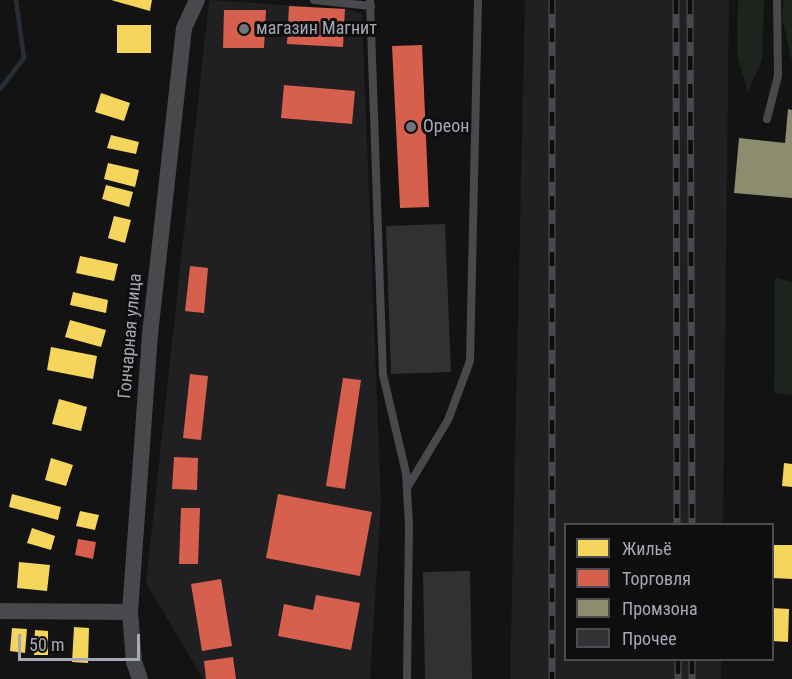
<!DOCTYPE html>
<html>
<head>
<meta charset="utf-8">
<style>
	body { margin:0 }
	#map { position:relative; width:792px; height:679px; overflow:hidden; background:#131314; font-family:"Roboto Condensed",sans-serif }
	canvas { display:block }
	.legend { position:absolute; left:564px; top:523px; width:210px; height:138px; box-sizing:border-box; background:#0e0e0f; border:2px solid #4a4c51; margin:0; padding:8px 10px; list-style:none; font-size:18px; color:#a5a8b5 }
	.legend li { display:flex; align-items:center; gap:12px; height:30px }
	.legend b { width:30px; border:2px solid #4a4c51 }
	.scale { position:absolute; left:18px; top:634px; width:122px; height:27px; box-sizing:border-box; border:3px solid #a5a8b5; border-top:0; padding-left:8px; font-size:18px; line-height:21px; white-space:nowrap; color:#a5a8b5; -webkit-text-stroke:4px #0e0e0f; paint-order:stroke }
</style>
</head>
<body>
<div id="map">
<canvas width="792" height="679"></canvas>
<ul class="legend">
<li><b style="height:16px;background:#f6d55c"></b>Жильё</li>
<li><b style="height:16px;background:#d6604d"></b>Торговля</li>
<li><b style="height:16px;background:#8c8c6e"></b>Промзона</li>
<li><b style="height:16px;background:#313133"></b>Прочее</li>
</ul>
<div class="scale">50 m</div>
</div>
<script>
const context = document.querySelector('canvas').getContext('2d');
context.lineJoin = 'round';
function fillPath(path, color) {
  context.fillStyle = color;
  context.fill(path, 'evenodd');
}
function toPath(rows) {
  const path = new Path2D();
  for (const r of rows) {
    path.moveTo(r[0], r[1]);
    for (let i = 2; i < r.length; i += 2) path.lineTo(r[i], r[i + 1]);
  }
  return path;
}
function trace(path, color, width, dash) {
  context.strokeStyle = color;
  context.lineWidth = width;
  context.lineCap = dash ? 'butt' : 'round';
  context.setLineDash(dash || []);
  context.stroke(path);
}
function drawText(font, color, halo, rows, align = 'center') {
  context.font = font + ' "Roboto Condensed",sans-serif';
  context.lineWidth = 6;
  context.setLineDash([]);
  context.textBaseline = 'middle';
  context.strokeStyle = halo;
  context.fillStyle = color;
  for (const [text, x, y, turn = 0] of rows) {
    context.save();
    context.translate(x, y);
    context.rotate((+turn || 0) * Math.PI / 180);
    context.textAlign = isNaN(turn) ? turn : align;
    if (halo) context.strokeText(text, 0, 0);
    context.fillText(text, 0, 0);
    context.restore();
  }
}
fillPath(toPath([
	[209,0,345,9,362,14,381,503,370,679,203,679,146,583],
	[525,0,729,0,723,524,566,524,566,660,721,660,721,679,510,679]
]), '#202022');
fillPath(toPath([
	[738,0,764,0,762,60,748,92,737,55],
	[784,0,792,0,792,63,782,17],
	[775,278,792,282,792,395,774,393]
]), '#1d241e');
fillPath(toPath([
	[111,0,152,0,150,11],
	[117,25,151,25,151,53,117,53],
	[101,93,130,103,124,121,95,112],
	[111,135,139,142,136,154,107,148],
	[108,163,139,170,135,187,104,179],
	[106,185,133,192,129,207,102,199],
	[114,216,131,220,125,243,108,238],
	[80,256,118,264,114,281,76,273],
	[73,292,108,300,106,313,70,305],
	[70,320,106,330,101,347,65,337],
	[51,347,97,356,93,379,47,370],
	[59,399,87,407,81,431,52,424],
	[51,458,73,465,66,486,45,480],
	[784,463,792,464,792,487,782,486],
	[12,494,61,507,58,520,9,507],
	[80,511,99,515,95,530,76,526],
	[32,528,55,536,51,550,27,543],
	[772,545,792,545,792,579,772,578],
	[19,562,50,565,47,591,17,588],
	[772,608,789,609,788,642,772,641],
	[74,627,89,628,88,663,72,662],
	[12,628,27,629,25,653,10,651],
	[35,630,48,631,48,655,34,655]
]), '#f6d55c');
fillPath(toPath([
	[289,6,345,9,343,47,287,44],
	[224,10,266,10,264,48,223,48],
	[422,45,429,207,400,208,392,46],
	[284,85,355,91,352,124,281,118],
	[190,266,208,268,204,313,185,311],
	[190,374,208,376,201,440,183,438],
	[343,378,361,380,345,489,326,486],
	[174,457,198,458,197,490,172,489],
	[278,494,372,512,360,576,266,558],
	[181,508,200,508,198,564,179,564],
	[78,539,96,542,93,559,75,555],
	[221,579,232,646,202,651,191,584],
	[316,595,360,603,351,650,278,636,284,604,313,610],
	[233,657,236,679,206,679,204,661]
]), '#d6604d');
fillPath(toPath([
	[788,109,792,110,792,198,734,193,739,138,785,143]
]), '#8c8c6e');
trace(toPath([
	[0,89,24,58,16,0]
]), '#272e35', 4.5);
fillPath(toPath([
	[445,224,451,372,391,374,386,226],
	[470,571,472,679,425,679,423,572]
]), '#313133');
trace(toPath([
	[314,0,371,6],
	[370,0,383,375,406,473,409,526,407,679],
	[767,119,778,76,777,0],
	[407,488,448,420,470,361,478,0]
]), '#48494c', 8);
trace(toPath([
	[0,611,130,612],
	[140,679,134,662,130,612,150,334,184,28,197,0]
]), '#48494c', 16);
const rail = toPath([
	[552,0,552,679],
	[676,0,677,524],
	[690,0,692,524],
	[678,660,678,679],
	[692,660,692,679]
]);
trace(rail, '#48494c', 7);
trace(rail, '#0e0e0f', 4.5, [14]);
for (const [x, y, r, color] of [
	[244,29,6,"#72747d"],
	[411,127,6,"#72747d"]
]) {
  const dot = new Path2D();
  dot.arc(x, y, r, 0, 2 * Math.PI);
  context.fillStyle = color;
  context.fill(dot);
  trace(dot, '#0e0e0f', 2);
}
drawText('18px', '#a5a8b5', '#0e0e0f', [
	["магазин Магнит",256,29],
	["Ореон",423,127]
], 'left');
drawText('18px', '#a5a8b5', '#0e0e0f', [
	["Гончарная улица",131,336,-85]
]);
</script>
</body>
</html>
